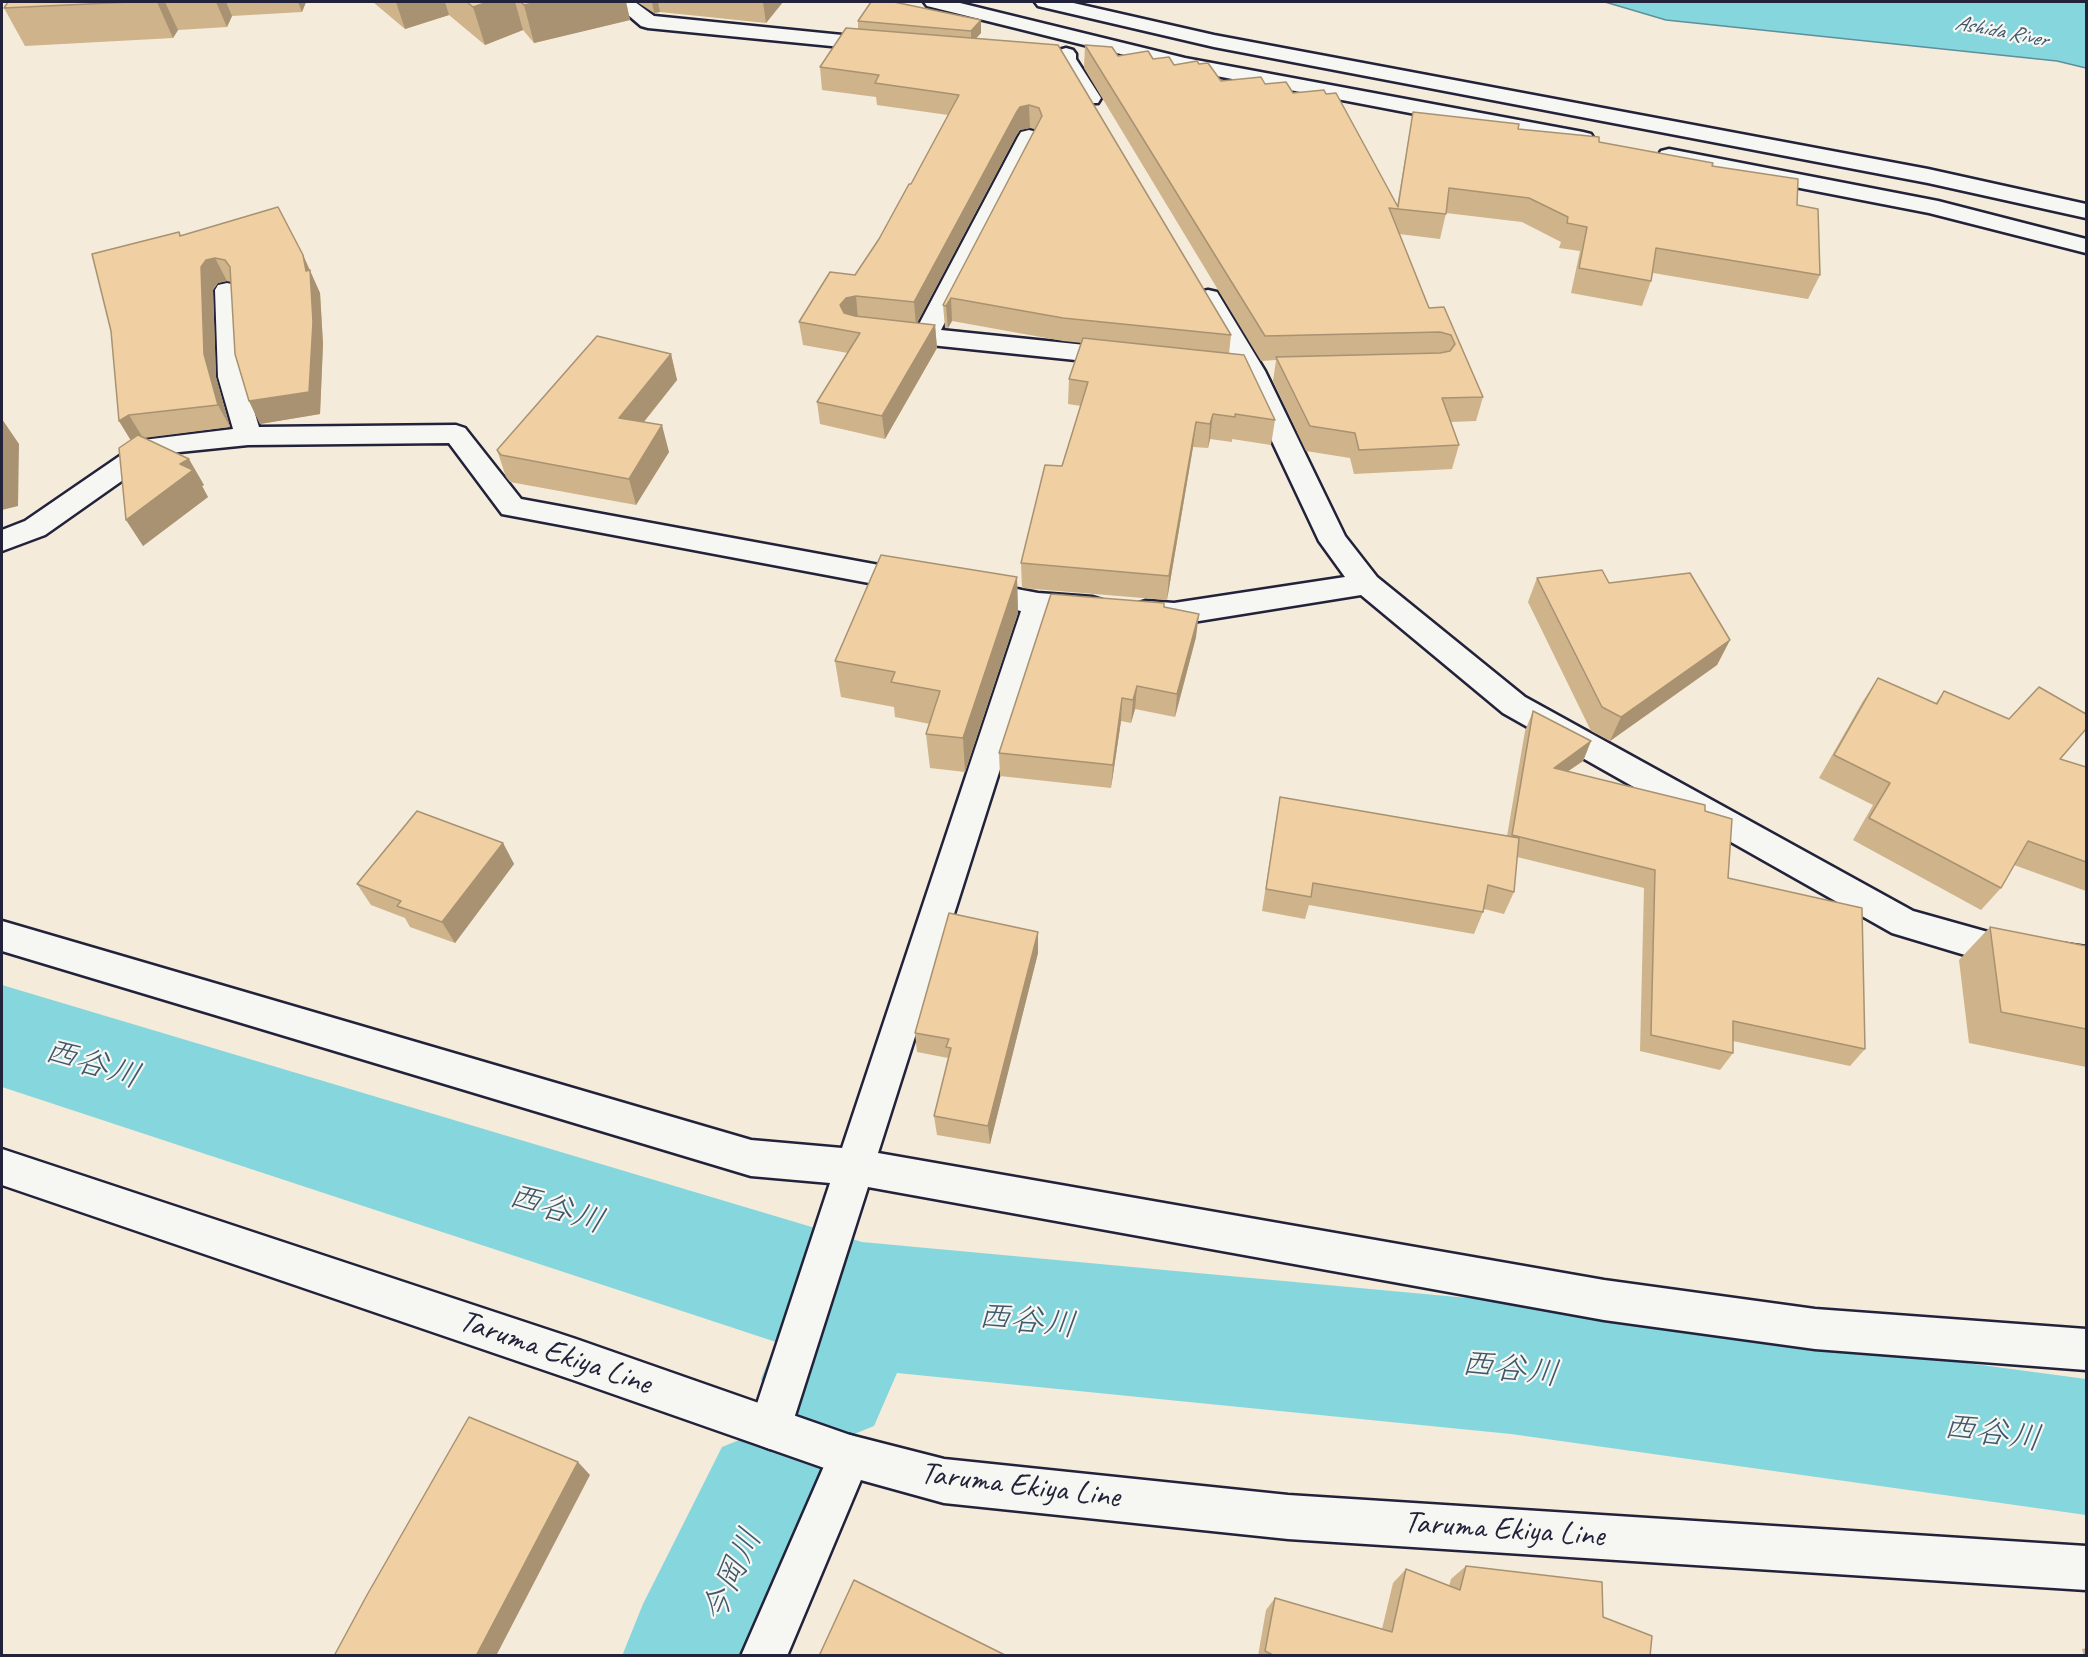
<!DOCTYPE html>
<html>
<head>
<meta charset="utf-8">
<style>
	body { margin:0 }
	#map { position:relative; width:2088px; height:1657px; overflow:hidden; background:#f4ebda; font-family:Caveat,sans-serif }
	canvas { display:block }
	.frame { position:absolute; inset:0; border:3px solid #22223b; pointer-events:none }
</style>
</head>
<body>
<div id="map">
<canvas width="2088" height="1657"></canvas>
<div class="frame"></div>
</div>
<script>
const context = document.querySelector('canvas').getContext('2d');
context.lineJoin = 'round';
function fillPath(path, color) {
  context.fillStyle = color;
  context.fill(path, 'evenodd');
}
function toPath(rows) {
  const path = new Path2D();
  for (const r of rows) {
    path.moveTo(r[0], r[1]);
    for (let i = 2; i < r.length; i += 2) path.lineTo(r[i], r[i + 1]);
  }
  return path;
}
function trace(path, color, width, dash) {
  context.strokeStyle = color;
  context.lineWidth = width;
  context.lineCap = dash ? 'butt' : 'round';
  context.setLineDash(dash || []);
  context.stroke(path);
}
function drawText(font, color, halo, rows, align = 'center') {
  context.font = font + ' Caveat,"Klee One",sans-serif';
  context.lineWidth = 4.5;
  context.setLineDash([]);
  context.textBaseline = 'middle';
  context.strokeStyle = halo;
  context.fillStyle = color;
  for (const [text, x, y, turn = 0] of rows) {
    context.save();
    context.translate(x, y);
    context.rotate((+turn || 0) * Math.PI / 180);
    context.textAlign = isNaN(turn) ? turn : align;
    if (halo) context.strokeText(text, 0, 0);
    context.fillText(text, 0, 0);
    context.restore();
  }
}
const water = toPath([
	[1605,2,2086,2,2086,68,2057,61,1666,20,1605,2]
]);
fillPath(water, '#86d7dd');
trace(water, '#5e8f9c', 1.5);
fillPath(toPath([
	[2,985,862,1242,1511,1302,2086,1379,2086,1515,1511,1434,897,1373,874,1426,827,1445,780,1426,761,1379,776,1342,2,1087,2,985],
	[771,1427,820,1447,840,1496,770,1656,622,1656,643,1604,722,1447,771,1427]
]), '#86d7dd');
const minor = toPath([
	[613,2,635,2,654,16,882,39,889,41,892,45,889,49,882,51,648,28,641,26,613,2],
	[924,2,956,2,1185,58,1583,132,1591,134,1594,139,1591,144,1583,146,1185,70,927,6,924,2],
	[1035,2,1069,2,1214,35,1928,169,2086,204,2086,218,1928,183,1214,47,1038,6,1035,2],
	[1066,48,1073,50,1076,54,1076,59,1101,98,1098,103,1082,103,1056,59,1059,50,1066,48],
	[1029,130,1037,132,1040,137,941,330,1124,349,1133,351,1137,357,1133,363,1124,365,892,341,883,339,879,333,883,327,892,325,917,328,1018,137,1021,132,1029,130],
	[1669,149,1938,201,2086,239,2086,253,1929,213,1661,161,1658,156,1661,151,1669,149],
	[227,283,236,285,239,290,244,377,259,427,456,425,465,428,521,499,917,572,927,575,932,582,927,589,917,592,502,514,449,443,248,445,160,454,45,535,2,551,2,530,25,521,143,440,233,429,218,377,215,290,218,285,227,283],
	[1208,290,1217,292,1265,371,1345,536,1377,577,1525,697,1913,911,1995,934,2086,947,2086,977,1995,964,1892,933,1503,713,1361,595,1174,625,1136,620,1131,612,1136,604,1146,601,1174,603,1345,577,1319,541,1239,371,1196,297,1199,292,1208,290],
	[974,581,1038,593,1092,597,1102,600,1107,608,1102,616,1092,619,1049,615,878,1153,1604,1280,1815,1309,2086,1329,2086,1370,1815,1349,1604,1320,868,1187,791,1428,785,1443,770,1449,755,1443,749,1428,830,1183,751,1176,2,951,2,921,751,1140,842,1148,1021,611,964,599,959,592,964,585,974,581],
	[850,1435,865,1441,871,1456,787,1656,741,1656,835,1441,850,1435]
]);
const major = toPath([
	[2,1149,576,1339,850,1435,944,1459,1288,1495,2086,1546,2086,1590,1288,1539,944,1503,850,1477,576,1381,2,1185,2,1149]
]);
trace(minor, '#22223b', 5);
trace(major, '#22223b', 5);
fillPath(minor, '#f6f6f2');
fillPath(major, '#f6f6f2');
fillPath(toPath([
	[8,2,306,2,302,12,232,16,227,27,178,30,173,38,25,46,4,8],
	[373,2,626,2,630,20,534,43,523,30,485,45,449,15,405,29],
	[637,2,783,2,766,23,660,12,654,13],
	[981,20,981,33,976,38,1058,45,1231,335,1229,354,1275,420,1271,445,1232,439,1232,442,1210,439,1208,448,1193,447,1167,600,1022,588,1021,563,1062,466,1081,406,1068,404,1069,379,1082,343,1063,341,952,321,948,328,945,328,943,305,1035,129,1030,128,1020,130,1016,136,917,323,935,325,937,348,885,439,820,424,817,402,848,353,803,345,799,322,855,275,879,239,911,184,948,115,877,105,876,97,822,90,820,67,858,29,858,21],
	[1085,45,1118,56,1153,59,1174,65,1199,64,1221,81,1265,84,1293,93,1397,206,1413,112,1599,142,1712,166,1797,205,1820,275,1808,299,1653,273,1651,281,1642,306,1571,293,1580,251,1559,248,1561,242,1522,222,1446,213,1440,239,1399,234,1429,308,1444,307,1483,397,1476,421,1451,422,1459,445,1452,469,1354,474,1350,458,1306,451,1273,381,1276,360,1261,361,1084,68],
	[179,232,181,235,303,255,320,293,323,344,320,414,260,424,249,401,231,282,227,281,218,283,213,290,216,377,230,427,144,438,204,485,202,486,208,497,143,546,131,440,119,421],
	[671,354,677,380,644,422,669,452,636,505,510,482,506,477,497,450],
	[1017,577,1018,613,965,772,930,768,926,734,930,724,895,717,894,707,841,697,835,661],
	[1537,578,1609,583,1730,640,1717,665,1610,741,1591,731,1528,602],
	[1164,607,1196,637,1175,717,1135,709,1131,723,1121,721,1111,788,1000,776,999,753],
	[1878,678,1935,704,1944,691,2060,759,2086,767,2086,891,2014,865,2001,888,1981,910,1853,840,1873,805,1819,778,1863,701],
	[1533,711,1591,741,1583,761,1568,771,1705,811,1728,878,1865,1049,1850,1066,1733,1041,1733,1053,1720,1070,1640,1051,1644,888,1517,857,1514,892,1504,914,1484,909,1483,912,1474,934,1309,905,1305,919,1262,911,1276,820,1280,797,1507,836,1525,731],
	[503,843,514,864,455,943,410,927,405,918,371,905,357,884],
	[1990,927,2086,946,2086,1067,1969,1043,1959,960],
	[1038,932,1038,953,990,1144,937,1135,934,1116,948,1061,948,1058,917,1052,915,1033],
	[1466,1566,1603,1617,1650,1656,1258,1656,1266,1610,1275,1598,1382,1629,1393,1583,1406,1569,1449,1586,1451,1579],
	[2086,1648,2086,1656,2084,1656,2082,1649]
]), '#ceb38b');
fillPath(toPath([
	[157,2,165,2,178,30,173,38],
	[216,2,226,2,232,16,227,27],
	[298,2,306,2,302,12],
	[396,2,445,2,449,15,405,29],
	[488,2,515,2,523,30,485,45,473,7],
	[538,2,626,2,630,20,534,43,524,5],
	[652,2,658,2,660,12,654,13],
	[763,2,783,2,766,23],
	[981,20,981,33,971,44,971,31],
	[1029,105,1030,128,1020,130,1016,136,916,325,914,302,1016,113,1020,107],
	[303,255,320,293,323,344,320,414,260,424,249,401,306,271],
	[215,258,227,281,218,283,213,290,216,377,230,427,218,405,204,354,201,267,206,260],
	[856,296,858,319,849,321,840,305,846,298],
	[951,298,952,321,948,328,946,306],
	[935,325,937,348,885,439,882,416],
	[671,354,677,380,626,444,619,418],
	[1213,414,1210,439,1208,448,1210,424],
	[129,415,143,438,133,444,119,421],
	[2,419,19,444,18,506,2,510],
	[1196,422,1193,447,1167,600,1169,576],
	[662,425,669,452,636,505,629,479],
	[189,459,204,485,202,486,208,497,143,546,126,520,180,464],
	[1017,577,1018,613,965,772,963,738],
	[1199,614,1196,637,1175,717,1177,694],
	[1730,640,1717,665,1610,741,1621,717],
	[1137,686,1135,709,1131,723,1133,700],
	[1122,698,1121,721,1111,788,1113,765],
	[1591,741,1583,761,1545,787,1554,768],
	[503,843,514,864,455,943,442,922],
	[1038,932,1038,953,990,1144,988,1126],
	[578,1462,590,1475,496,1656,476,1655]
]), '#a89271');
const building = toPath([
	[8,2,130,2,4,8,8,2],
	[467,2,488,2,473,7,467,2],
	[521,2,538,2,524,5,521,2],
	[871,2,894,2,981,20,971,31,858,21,871,2],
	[846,28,1058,45,1231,335,1063,318,951,298,946,306,943,305,1042,116,1039,108,1029,105,1020,107,1016,113,914,302,856,296,846,298,840,305,844,313,855,316,935,325,882,416,817,402,860,333,799,322,830,272,855,275,879,239,909,184,911,184,959,95,875,83,879,75,820,67,846,28],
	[1085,45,1112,47,1118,56,1148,51,1153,59,1169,57,1174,65,1197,61,1199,64,1208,63,1221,81,1261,77,1265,84,1286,82,1293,93,1324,90,1326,94,1336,93,1398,207,1413,112,1519,124,1518,129,1599,137,1599,142,1713,163,1712,166,1798,179,1797,205,1818,209,1820,275,1656,248,1651,281,1579,268,1587,227,1567,223,1568,217,1529,198,1449,188,1446,214,1389,208,1429,308,1444,307,1483,397,1442,398,1459,445,1359,450,1355,433,1310,426,1276,357,1440,353,1450,351,1455,344,1451,335,1440,332,1265,336,1085,45],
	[278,207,303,255,306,271,310,270,313,322,309,392,249,401,235,354,230,267,225,260,215,258,206,260,201,267,204,354,218,405,129,415,119,421,111,331,92,254,179,232,180,236,278,207],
	[597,336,671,354,619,418,662,425,629,479,501,455,497,450,597,336],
	[1083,338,1244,355,1275,420,1235,414,1235,417,1213,414,1210,424,1196,422,1169,576,1021,563,1045,465,1062,466,1088,382,1069,379,1083,338],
	[138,435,189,459,180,464,193,470,126,520,119,448,138,435],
	[881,555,1017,577,963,738,926,734,940,691,891,682,895,672,835,661,881,555],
	[1602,570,1609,583,1690,573,1730,640,1621,717,1602,707,1537,578,1602,570],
	[1051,594,1164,603,1164,607,1199,614,1177,694,1137,686,1133,700,1122,698,1113,765,999,753,1051,594],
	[1878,678,1937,704,1944,691,2009,719,2039,687,2086,714,2086,729,2060,759,2086,767,2086,862,2028,841,2001,888,1869,818,1890,783,1834,755,1878,678],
	[1533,711,1591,741,1554,768,1705,805,1705,811,1732,819,1728,878,1862,908,1865,1049,1733,1021,1733,1053,1651,1035,1655,870,1512,835,1533,711],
	[1280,797,1519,838,1514,892,1488,885,1483,912,1313,883,1311,897,1266,889,1280,797],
	[417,811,503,843,442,922,397,906,401,901,357,884,417,811],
	[949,913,1038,932,988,1126,934,1116,951,1048,946,1047,949,1039,915,1033,949,913],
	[1990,927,2086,946,2086,1029,2001,1012,1990,927],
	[469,1417,578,1462,476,1656,334,1656,367,1595,469,1417],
	[1466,1566,1602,1582,1603,1617,1652,1636,1650,1656,1275,1656,1265,1651,1275,1598,1392,1632,1406,1569,1460,1590,1466,1566],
	[854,1580,1007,1656,819,1656,854,1580]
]);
fillPath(building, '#f0d0a2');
trace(building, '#a89271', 1.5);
drawText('italic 22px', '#40586c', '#f6f6f2', [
	["Ashida River",2001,32,11]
]);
drawText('32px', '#22223b', '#f6f6f2', [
	["Taruma Ekiya Line",555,1353,19],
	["Taruma Ekiya Line",1020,1486,7],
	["Taruma Ekiya Line",1504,1530,4]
]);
drawText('italic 33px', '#40586c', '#f6f6f2', [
	["西谷川",92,1065,17],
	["西谷川",556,1210,17],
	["西谷川",1027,1322,6],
	["西谷川",1510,1370,7],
	["西谷川",1992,1434,8],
	["今岡川",733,1576,-65]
]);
</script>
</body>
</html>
